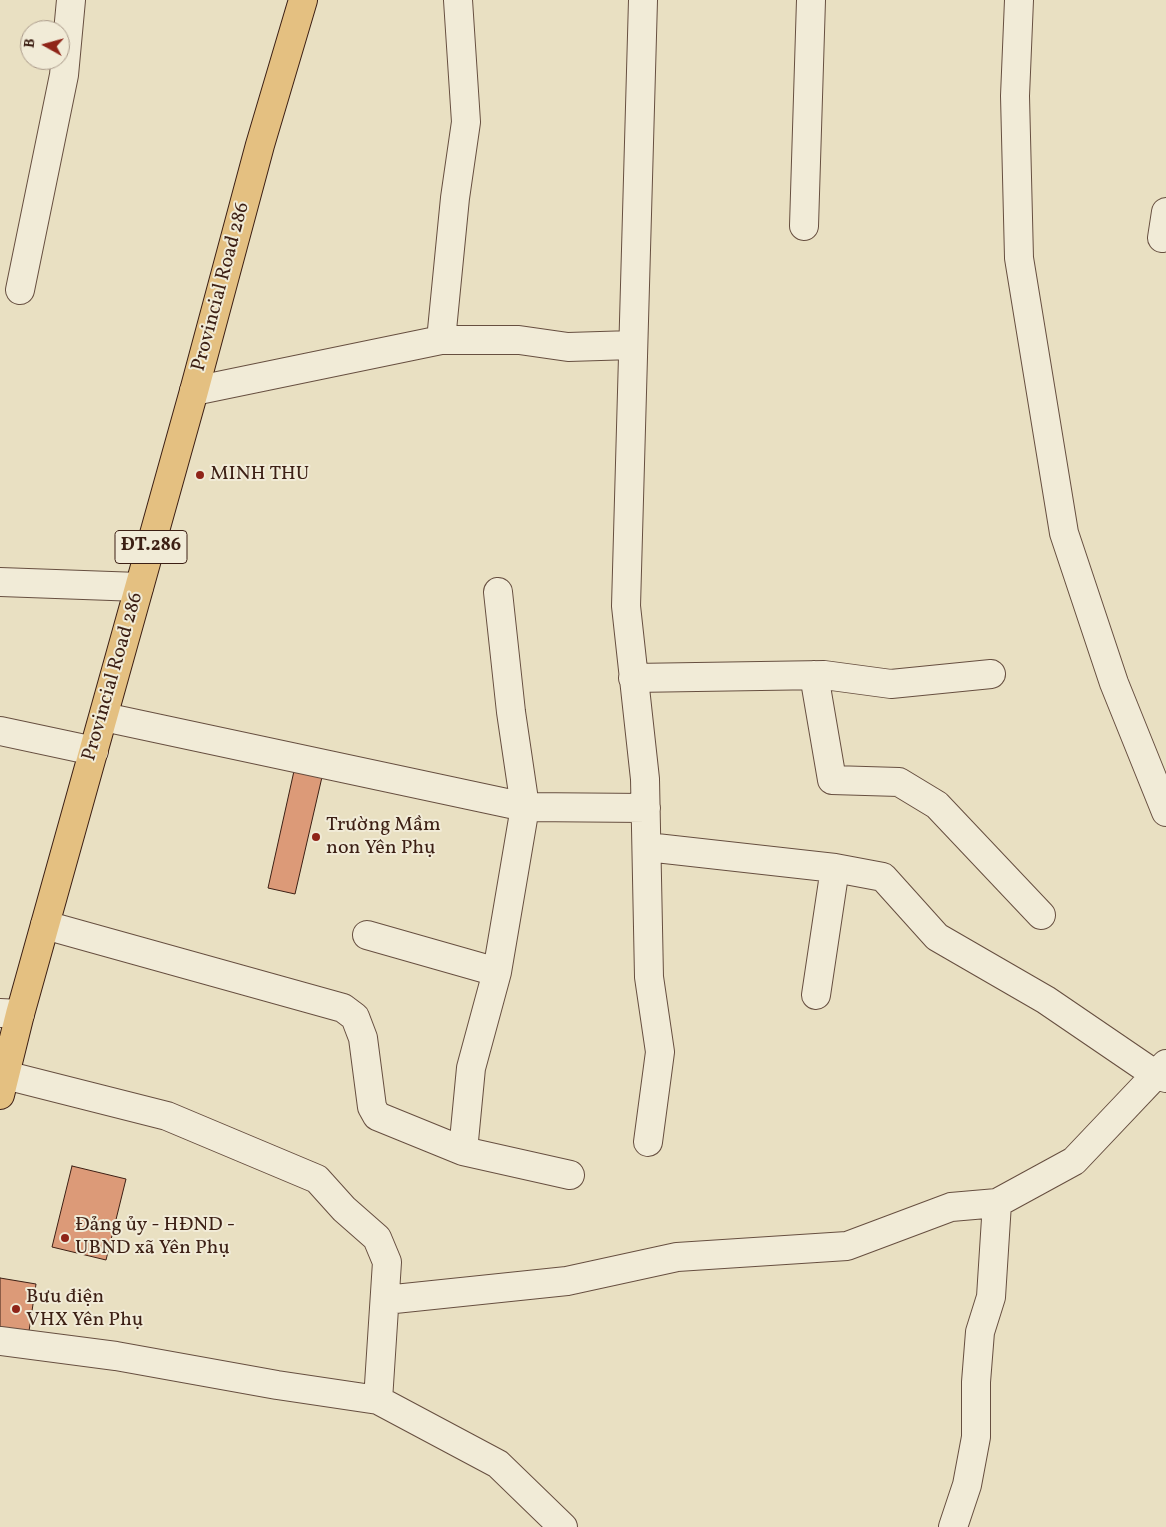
<!DOCTYPE html>
<html>
<head>
<meta charset="utf-8">
<style>
	body { margin:0 }
	#map { position:relative; width:1166px; height:1527px; overflow:hidden; background:#e9e0c2; font-family:Vollkorn,serif }
	canvas { display:block }
	.north { position:absolute; left:20px; top:20px; width:50px; height:50px; box-sizing:border-box; background:#f1ebd7; border:1px solid #a99989; border-radius:50%; rotate:277deg; font-size:14px; font-weight:700; line-height:20px; text-align:center; color:#3c1f14 }
	.north::after { content:''; display:block; margin:auto; width:18px; height:22px; background:#8f2418; clip-path:polygon(50% 0,100% 100%,50% 72%,0 100%) }
</style>
</head>
<body>
<div id="map">
<canvas width="1166" height="1527"></canvas>
<div class="north">B</div>
</div>
<script>
const context = document.querySelector('canvas').getContext('2d');
context.lineJoin = 'round';
function fillPath(path, color) {
  context.fillStyle = color;
  context.fill(path, 'evenodd');
}
function toPath(rows) {
  const path = new Path2D();
  for (const r of rows) {
    path.moveTo(r[0], r[1]);
    for (let i = 2; i < r.length; i += 2) path.lineTo(r[i], r[i + 1]);
  }
  return path;
}
function trace(path, color, width, dash) {
  context.strokeStyle = color;
  context.lineWidth = width;
  context.lineCap = dash ? 'butt' : 'round';
  context.setLineDash(dash || []);
  context.stroke(path);
}
function drawText(font, color, halo, rows, align = 'center') {
  context.font = font + ' Vollkorn,serif';
  context.lineWidth = 4;
  context.setLineDash([]);
  context.textBaseline = 'middle';
  context.strokeStyle = halo;
  context.fillStyle = color;
  for (const [text, x, y, turn = 0] of rows) {
    context.save();
    context.translate(x, y);
    context.rotate((+turn || 0) * Math.PI / 180);
    context.textAlign = isNaN(turn) ? turn : align;
    if (halo) context.strokeText(text, 0, 0);
    context.fillText(text, 0, 0);
    context.restore();
  }
}
const building = toPath([
	[294,771,322,777,295,894,268,888,294,771],
	[72,1166,126,1179,106,1260,52,1247,72,1166],
	[0,1278,36,1284,28,1338,0,1333,0,1278]
]);
fillPath(building, '#dc9a78');
trace(building, '#3c1f14', 1);
const street = toPath([
	[643,0,626,606,645,779,649,977,660,1052,648,1142],
	[1019,0,1015,96,1019,258,1064,533,1114,683,1166,812],
	[804,226,811,0],
	[1162,238,1166,212],
	[20,290,64,75,71,0],
	[441,340,455,198,466,122,458,0],
	[194,391,441,340,519,340,568,347,633,345],
	[0,582,139,587],
	[498,592,511,712,525,807,497,972,471,1068,463,1151,570,1175],
	[814,675,832,780,899,782,937,805,1041,915],
	[633,678,824,675,891,684,991,674],
	[104,717,525,807,646,808],
	[0,731,94,751],
	[647,847,835,868,883,877,937,937,1046,1000,1156,1075,1166,1078],
	[45,925,343,1008,355,1017,363,1038,372,1107,377,1116,463,1151],
	[367,935,497,972],
	[816,995,835,868],
	[0,1013,20,1014],
	[5,1075,167,1116,317,1179,344,1209,377,1238,387,1262,378,1400],
	[385,1300,567,1281,677,1257,847,1246,951,1207,997,1203,1074,1161,1166,1064],
	[0,1341,116,1356,277,1385,378,1400,498,1464,563,1527],
	[953,1527,967,1485,976,1437,976,1382,980,1332,991,1297,997,1203]
]);
const primary = toPath([
	[0,1095,20,1014,194,391,260,145,303,0]
]);
trace(street, '#674f40', 30);
trace(primary, '#3c1f14', 30);
trace(street, '#f1ebd7', 28);
trace(primary, '#e4c081', 28);
for (const [x, y, r, color] of [
	[200,475,5,"#8f2418"],
	[316,837,5,"#8f2418"],
	[65,1238,5,"#8f2418"],
	[16,1309,5,"#8f2418"]
]) {
  const dot = new Path2D();
  dot.arc(x, y, r, 0, 2 * Math.PI);
  context.fillStyle = color;
  context.fill(dot);
  trace(dot, '#f1ebd7', 2);
}
for (const [x, y, w] of [
	[151,547,72]
]) {
  const box = new Path2D();
  box.roundRect(x - w / 2, y - 16.5, w, 33, 4);
  context.fillStyle = '#f1ebd7';
  context.fill(box);
  trace(box, '#3c1f14', 1);
}
drawText('bold 19px', '#3c1f14', null, [
	["ĐT.286",151,547]
]);
drawText('20px', '#3c1f14', '#f1ebd7', [
	["Provincial Road 286",222,287,-75],
	["Provincial Road 286",114,677,-74]
]);
drawText('20px', '#3c1f14', '#f1ebd7', [
	["MINH THU",210,475],
	["Trường Mầm",326,826],
	["non Yên Phụ",326,849],
	["Đảng ủy - HĐND -",75,1226],
	["UBND xã Yên Phụ",75,1249],
	["Bưu điện",26,1298],
	["VHX Yên Phụ",26,1321]
], 'left');
</script>
</body>
</html>
